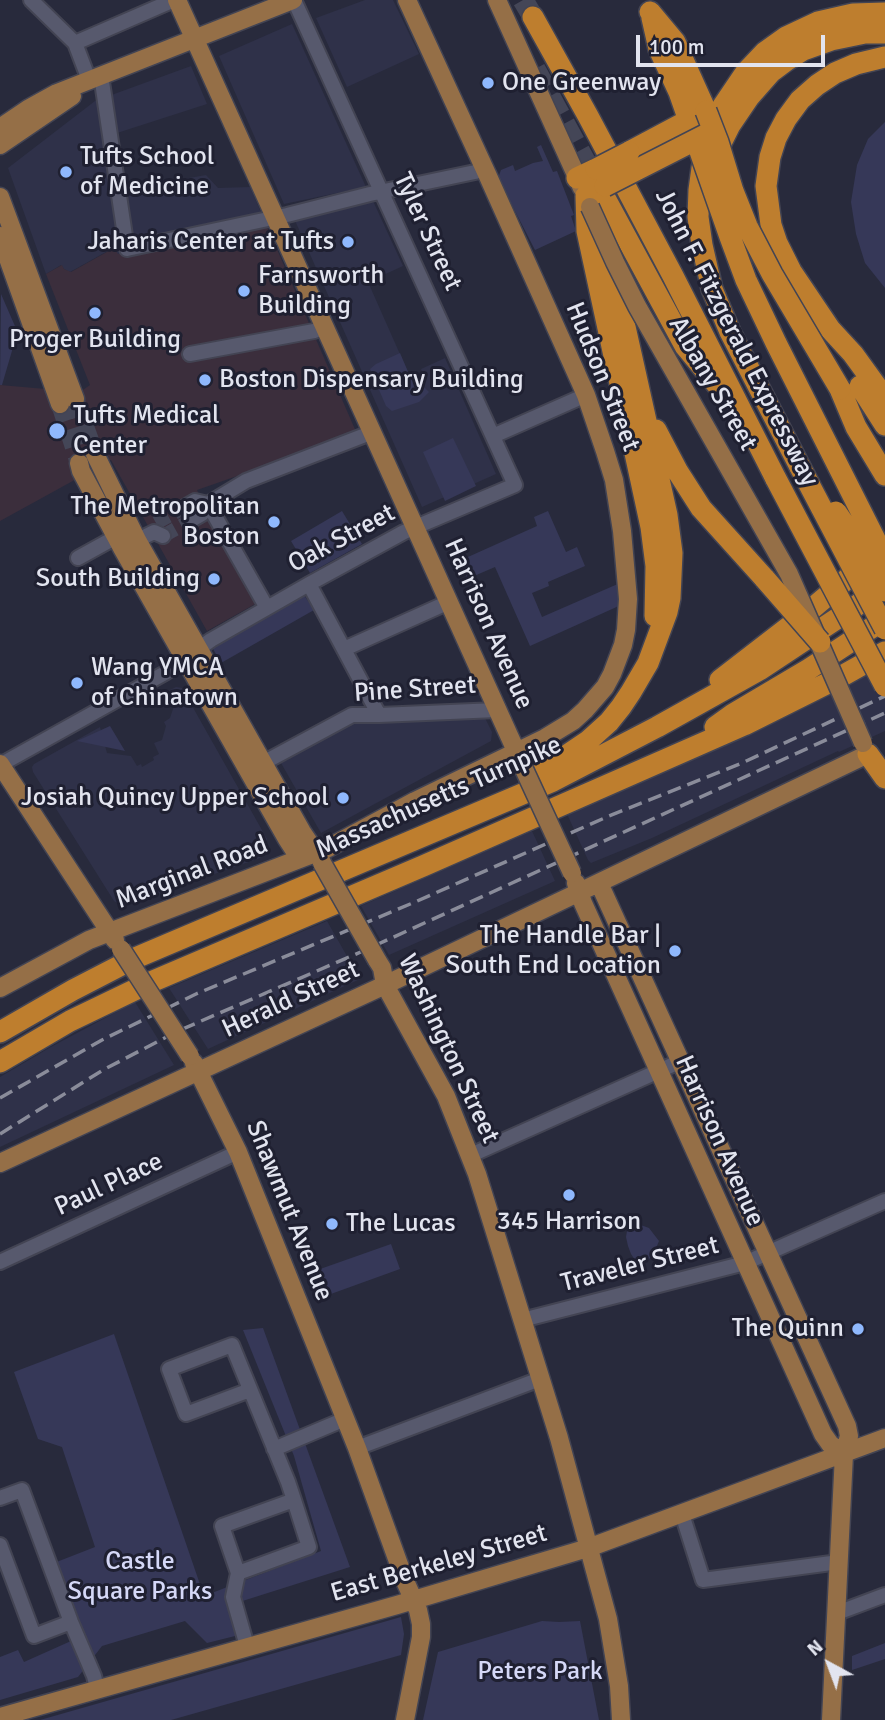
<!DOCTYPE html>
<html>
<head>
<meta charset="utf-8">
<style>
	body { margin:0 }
	#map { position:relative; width:885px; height:1720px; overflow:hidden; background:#282a3c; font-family:Signika,sans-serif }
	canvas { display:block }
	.north { position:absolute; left:794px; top:1629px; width:70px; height:70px; -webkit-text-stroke:5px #1f2031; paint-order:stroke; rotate:319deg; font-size:19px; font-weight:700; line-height:28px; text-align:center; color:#e2e4ef }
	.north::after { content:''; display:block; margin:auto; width:24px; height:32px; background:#e2e4ef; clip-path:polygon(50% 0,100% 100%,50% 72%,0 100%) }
	.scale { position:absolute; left:636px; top:35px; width:189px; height:32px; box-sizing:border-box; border:4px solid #e2e4ef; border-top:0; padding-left:9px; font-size:21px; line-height:24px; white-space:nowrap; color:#e2e4ef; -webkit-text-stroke:5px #1f2031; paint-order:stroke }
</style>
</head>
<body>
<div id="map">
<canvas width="885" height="1720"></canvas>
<div class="north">N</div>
<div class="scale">100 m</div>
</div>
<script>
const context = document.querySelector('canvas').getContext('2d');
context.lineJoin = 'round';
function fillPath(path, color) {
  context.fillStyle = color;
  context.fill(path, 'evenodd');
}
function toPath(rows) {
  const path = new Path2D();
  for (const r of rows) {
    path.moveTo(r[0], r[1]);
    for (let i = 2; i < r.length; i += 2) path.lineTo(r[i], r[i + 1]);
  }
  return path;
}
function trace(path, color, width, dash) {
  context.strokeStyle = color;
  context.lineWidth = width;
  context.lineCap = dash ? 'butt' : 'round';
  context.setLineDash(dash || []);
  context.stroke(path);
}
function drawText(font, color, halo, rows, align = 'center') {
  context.font = font + ' Signika,sans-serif';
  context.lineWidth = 6;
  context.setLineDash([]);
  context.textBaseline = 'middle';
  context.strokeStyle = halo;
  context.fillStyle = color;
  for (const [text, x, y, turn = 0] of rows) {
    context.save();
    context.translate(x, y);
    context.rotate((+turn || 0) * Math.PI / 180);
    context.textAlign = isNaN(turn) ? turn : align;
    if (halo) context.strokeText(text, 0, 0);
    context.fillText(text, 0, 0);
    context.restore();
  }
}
fillPath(toPath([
	[365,0,393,0,419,54,347,87,316,18],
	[292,24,366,187,284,204,219,56],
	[191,66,207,104,114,134,126,189,206,175,218,188,250,187,266,224,117,254,113,248,70,272,64,269,61,265,46,274,8,168,95,101],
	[373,201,403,266,368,282,411,379,423,374,421,369,445,358,496,474,422,507,293,216],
	[885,664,885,731,839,752,838,751,652,838,591,863,588,860,567,814],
	[176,687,182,688,267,839,266,851,260,858,126,905,120,905,114,901,33,772,32,767,34,764,100,727,107,753,131,756,137,766,141,764,142,767,154,760,153,757,159,754,154,743,162,740,166,726,164,722,170,718,175,703,168,691],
	[485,718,492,732,491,741,321,833,281,763,354,722],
	[532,831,555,881,389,955,361,906],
	[327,921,360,979,208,1049,169,988],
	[135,1002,174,1065,0,1147,0,1077,49,1048]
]), '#2f3149');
fillPath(toPath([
	[266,224,357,434,197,490,209,517,257,603,207,631,111,460,0,521,0,385,80,392,90,385,46,274,62,265,64,269,71,272,114,248,118,254]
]), '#3b2e3c');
fillPath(toPath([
	[885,122,885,288,865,263,856,234,851,202,857,165,868,139],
	[541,145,553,172,557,171,574,215,571,216,576,231,535,250,498,178,501,170,513,165,515,171,533,163,543,161,537,147],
	[1,294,21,340,14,344,2,385,0,385],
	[400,353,412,381,417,380,429,392,419,402,392,411,386,406,370,369,376,364],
	[453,438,476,486,445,501,423,452],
	[342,511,362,544,310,573,291,541],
	[548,511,566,552,577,547,585,566,548,582,549,586,532,593,542,617,620,583,621,605,530,646,495,567,467,579,459,561,537,526,534,517],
	[302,592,314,610,221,663,212,647],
	[110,726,125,751,77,741],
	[638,1224,649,1228,659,1241,653,1255,643,1265,637,1263,631,1254,628,1246,626,1237,627,1231,631,1225],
	[391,1244,400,1269,317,1299,306,1274],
	[263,1328,350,1567,233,1604,243,1634,207,1643,185,1621,102,1646,78,1677,0,1700,0,1657,18,1650,24,1662,80,1637,54,1563,95,1547,62,1447,38,1439,14,1372,114,1334,204,1596,321,1551,294,1456,243,1330],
	[401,1617,404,1634,401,1655,171,1720,40,1720],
	[542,1621,559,1622,580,1621,599,1720,423,1720,438,1652],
	[885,1643,885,1659,852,1670,852,1656]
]), '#363858');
trace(toPath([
	[156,523,183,508],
	[163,536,190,521]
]), '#444657', 14, [14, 7]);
trace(toPath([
	[75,399,95,454],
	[60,404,79,463]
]), '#444657', 18, [18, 9]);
trace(toPath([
	[523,0,533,17],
	[535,69,598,185]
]), '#444657', 21, [21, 10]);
const minor = toPath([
	[31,0,75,43,86,72,90,79],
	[75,43,174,0],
	[101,75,127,249,287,215,370,194,475,172,484,168],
	[190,354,314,331,326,327],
	[493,436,586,395],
	[208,504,267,608],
	[183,508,195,501,208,504],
	[190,521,202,514,208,504,246,481,373,432],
	[130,544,154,532,163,536],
	[78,558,116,537],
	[309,584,379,715],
	[344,649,449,602],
	[263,763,352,715,379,715,497,710],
	[0,765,165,673,211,640,309,584,404,532,515,485,294,0],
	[471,1155,681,1061],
	[0,1262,238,1152],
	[522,1320,745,1263,885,1201],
	[250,1390,186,1414,169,1369,232,1345,288,1482,294,1500,309,1547,238,1573,222,1526,294,1500],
	[357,1448,540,1379],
	[274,1449,345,1419],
	[0,1498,22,1490,71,1622,94,1676,97,1688],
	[682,1514,703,1580,839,1562],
	[0,1545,34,1636,71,1622],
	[238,1573,233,1597,247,1646],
	[837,1613,885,1595]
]);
const major = toPath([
	[177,0,521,762],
	[497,0,582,188],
	[0,128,28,109,57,93,293,0],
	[0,145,72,96],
	[0,197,75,399],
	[0,236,60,404],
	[95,454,137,540,302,832,321,860],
	[79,463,81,471,122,548,287,839,300,859],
	[0,764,115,940],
	[576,883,583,903,823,1434,830,1444,844,1454],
	[599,883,847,1426,849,1436,844,1454,831,1720],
	[377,960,382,968,385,985,446,1096,477,1174,559,1438,608,1619,619,1686,621,1720],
	[0,988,89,940,328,848,415,801,545,738,573,721,585,710,605,687,612,674,623,645,626,630,628,599,622,531,614,480,605,451,586,395,487,174,407,0],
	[194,1063,238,1152,357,1448,405,1581,418,1610,421,1624,421,1637,405,1720],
	[0,1163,385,985,868,754],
	[0,1717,397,1605,588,1548,885,1438]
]);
const highway = toPath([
	[533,17,588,116,673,276,776,479],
	[652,18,659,49,679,92,693,132],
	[885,57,856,64,835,73,817,85,800,100,786,119,776,138,770,157,766,186,771,225,777,243,791,271,830,329,853,354,885,398],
	[719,147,730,125,749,97,771,72,787,60,803,50,831,40,865,33,885,33],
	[629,152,706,111,675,42,650,12],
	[577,178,596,169],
	[605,186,586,196,587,231,651,527,656,566,655,616],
	[605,198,685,346,719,387],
	[860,386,885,425],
	[840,389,856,427,885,475],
	[656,430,678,472,701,508,765,579],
	[800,467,730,332,712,289,702,245,698,217,699,190,702,168,710,137,723,106,746,72,765,52,786,37,818,22,853,14,885,13],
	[720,680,808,612,867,562],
	[715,727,733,714,809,669,885,619],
	[868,754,885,778],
	[530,780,588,741,609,722,621,707,631,692,648,663,667,612,670,598,672,553,667,515,609,255],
	[0,1032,73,990,133,959,553,781,657,727,761,669,859,604,883,586],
	[0,1062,70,1021,151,982,423,866,744,725,842,676,885,652]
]);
trace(minor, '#434453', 18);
trace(major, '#434453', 21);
trace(highway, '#434453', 24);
trace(minor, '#57596d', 14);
trace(major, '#956f47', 18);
trace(highway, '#be7e2e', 21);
trace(toPath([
	[0,1098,102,1040,196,994,415,902,609,816,742,763,885,696],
	[0,1134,103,1070,178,1031,363,951,885,713]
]), '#8a8c9a', 3.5, [14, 7]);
const majorBridge = toPath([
	[590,207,615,262,637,306,789,574,863,743],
	[523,767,572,873],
	[322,863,377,960],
	[121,949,190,1056]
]);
const highwayBridge = toPath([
	[706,111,718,142,733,191,747,226,772,274,840,389],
	[696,140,730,237,746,280,776,343,885,559],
	[596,169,629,152],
	[605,186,709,133],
	[800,467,885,629],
	[776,479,885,686],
	[836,512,860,547,885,591],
	[765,579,820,642]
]);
trace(majorBridge, '#434453', 21, []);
trace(highwayBridge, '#434453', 24, []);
trace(majorBridge, '#956f47', 18);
trace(highwayBridge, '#be7e2e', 21);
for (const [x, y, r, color] of [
	[488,83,7,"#8fb8fd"],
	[66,172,7,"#8fb8fd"],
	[348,242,7,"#8fb8fd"],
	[244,291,7,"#8fb8fd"],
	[95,313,7,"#8fb8fd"],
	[205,380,7,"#8fb8fd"],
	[57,431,9,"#8fb8fd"],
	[274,522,7,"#8fb8fd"],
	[214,579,7,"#8fb8fd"],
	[77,683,7,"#8fb8fd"],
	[343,798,7,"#8fb8fd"],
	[675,951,7,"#8fb8fd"],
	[569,1195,7,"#8fb8fd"],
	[332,1224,7,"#8fb8fd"],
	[858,1329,7,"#8fb8fd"]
]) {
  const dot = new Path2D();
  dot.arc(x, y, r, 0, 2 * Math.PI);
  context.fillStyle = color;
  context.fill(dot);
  trace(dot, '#1f2031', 2.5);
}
drawText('26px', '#e2e4ef', '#1f2031', [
	["One Greenway",502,83],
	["Tufts School",80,157],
	["of Medicine",80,187],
	["Jaharis Center at Tufts",334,242,"right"],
	["Farnsworth",258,276],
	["Building",258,306],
	["Proger Building",95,340,"center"],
	["Boston Dispensary Building",219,380],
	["Tufts Medical",73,416],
	["Center",73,446],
	["The Metropolitan",260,507,"right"],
	["Boston",260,537,"right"],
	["South Building",200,579,"right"],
	["Wang YMCA",91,668],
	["of Chinatown",91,698],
	["Josiah Quincy Upper School",329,798,"right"],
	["The Handle Bar |",661,936,"right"],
	["South End Location",661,966,"right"],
	["345 Harrison",569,1222,"center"],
	["The Lucas",346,1224],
	["The Quinn",844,1329,"right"]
], 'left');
drawText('26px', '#e2e4ef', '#1f2031', [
	["Tyler Street",427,232,65],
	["John F. Fitzgerald Expressway",736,338,63],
	["Hudson Street",602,377,68],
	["Albany Street",712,384,60],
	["Oak Street",342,539,-28],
	["Harrison Avenue",488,624,66],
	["Pine Street",415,690,-4],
	["Massachusetts Turnpike",439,798,-24],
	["Marginal Road",192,873,-21],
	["Herald Street",291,1000,-25],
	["Washington Street",448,1049,65],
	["Harrison Avenue",719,1141,66],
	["Paul Place",109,1185,-25],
	["Shawmut Avenue",289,1211,68],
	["Traveler Street",640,1265,-14],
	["East Berkeley Street",439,1564,-16]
]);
drawText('26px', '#d5d8f7', '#1f2031', [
	["Castle",140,1562],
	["Square Parks",140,1592],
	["Peters Park",540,1672]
]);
</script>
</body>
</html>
